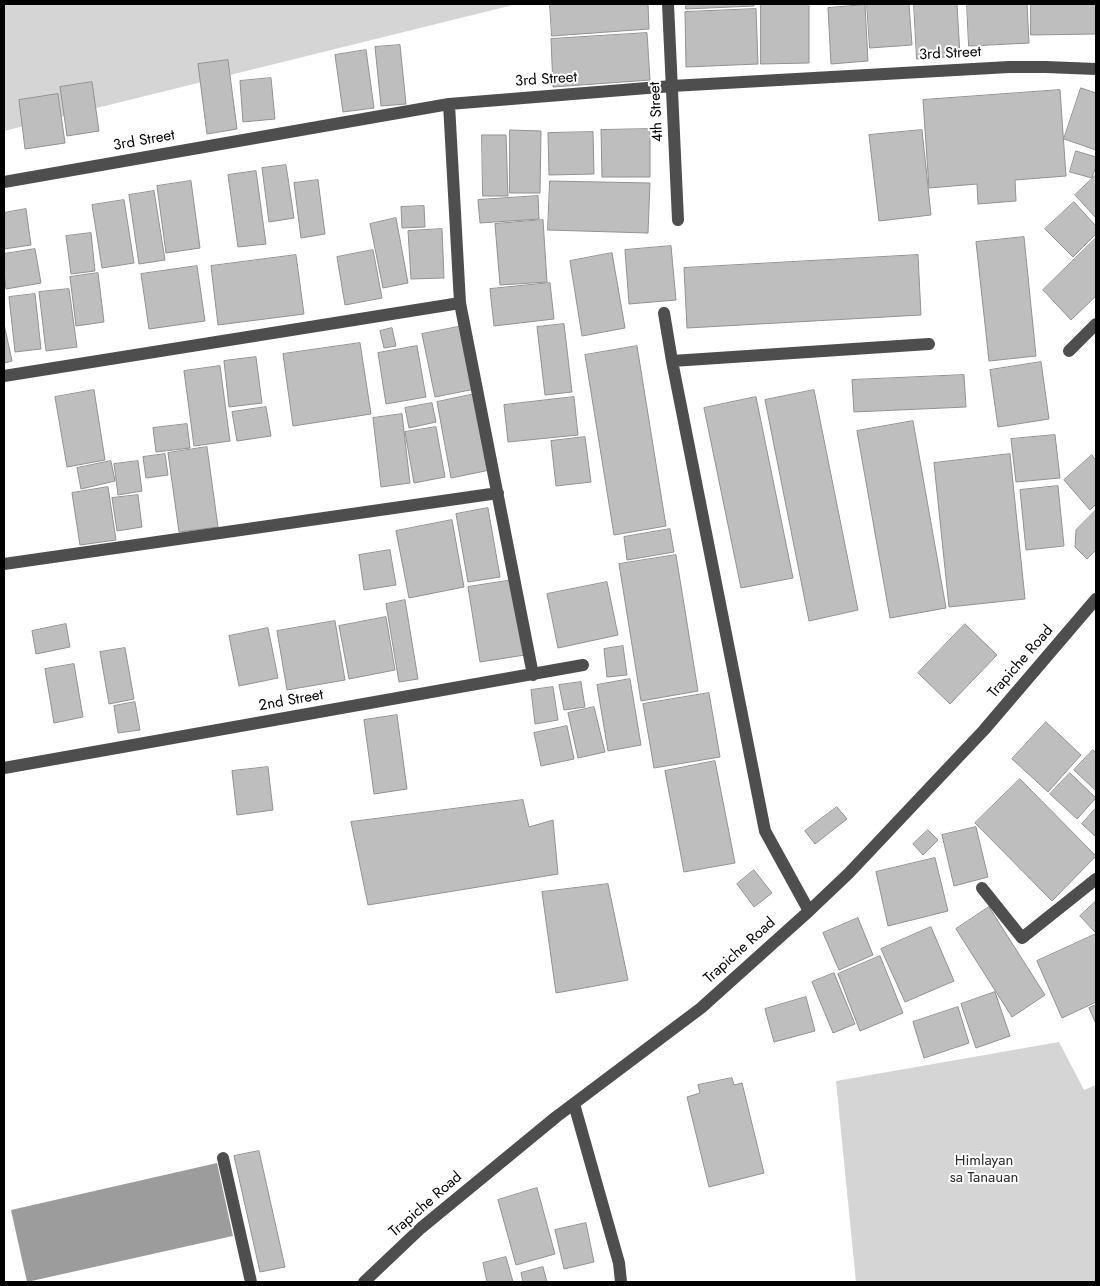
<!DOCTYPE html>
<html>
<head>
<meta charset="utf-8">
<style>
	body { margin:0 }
	#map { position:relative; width:1100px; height:1286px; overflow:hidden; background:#fff; font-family:Jost,sans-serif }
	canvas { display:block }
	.frame { position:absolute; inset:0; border:5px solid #000; pointer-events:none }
</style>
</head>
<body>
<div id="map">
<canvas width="1100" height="1286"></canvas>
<div class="frame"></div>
</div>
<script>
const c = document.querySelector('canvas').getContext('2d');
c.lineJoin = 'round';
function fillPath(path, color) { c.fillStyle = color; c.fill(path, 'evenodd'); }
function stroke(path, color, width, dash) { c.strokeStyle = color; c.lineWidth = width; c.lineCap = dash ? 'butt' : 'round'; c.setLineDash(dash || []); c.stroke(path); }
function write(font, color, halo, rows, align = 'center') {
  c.font = font + ' Jost,sans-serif'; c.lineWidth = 4; c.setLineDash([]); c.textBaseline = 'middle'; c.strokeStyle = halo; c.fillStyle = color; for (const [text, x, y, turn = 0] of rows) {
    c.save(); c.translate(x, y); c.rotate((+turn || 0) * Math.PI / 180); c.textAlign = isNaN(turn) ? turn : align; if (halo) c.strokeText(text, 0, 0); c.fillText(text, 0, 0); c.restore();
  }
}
const green = new Path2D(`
	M4 4H517L4 131Z
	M1059 1042 1084 1090 1096 1085V1282H856L836 1081Z`);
const water = new Path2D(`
	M217 1163 233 1236 27 1282 11 1210Z`);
const building = new Path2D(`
	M550 4H648L649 29 552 36Z
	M686 4H754V6L686 9Z
	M761 4H809V63L761 64Z
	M867 4H909L912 45 870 48Z
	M914 4H957L960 56 917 59Z
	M967 4H1027L1029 43 969 46Z
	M1031 4H1096V34L1031 35Z
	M865 5 868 61 831 64 828 8Z
	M756 9 758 64 686 67 685 12Z
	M647 33 650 80 553 87 551 39Z
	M400 45 406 104 381 106 375 47Z
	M366 50 374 108 343 112 335 55Z
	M228 60 237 129 207 134 198 64Z
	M271 78 275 119 243 122 240 81Z
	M92 82 99 131 67 136 60 87Z
	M1081 88 1096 93V150L1064 139Z
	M1060 90 1066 176 1015 180 1016 201 978 204 977 184 929 188 923 100Z
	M58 94 65 143 25 149 19 100Z
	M650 129V177H602L601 130Z
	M510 130 541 131 540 193H510Z
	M922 130 931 215 879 221 869 135Z
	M593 132 594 174 549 175 548 133Z
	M482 135H506L508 196H483Z
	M1076 151 1096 157V166L1092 178 1070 172Z
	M286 165 294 218 269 222 262 168Z
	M256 171 266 244 238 247 228 175Z
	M1096 175V218L1075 195Z
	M318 180 325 234 301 238 294 183Z
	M191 181 200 248 166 253 157 186Z
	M550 181 650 183 648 233 548 230Z
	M154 191 165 260 139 264 129 195Z
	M538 196 539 219 480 223 478 200Z
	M124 200 134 263 102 268 92 205Z
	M1074 202 1096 226V234L1073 257 1045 229Z
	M424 206 425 227 402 228 401 207Z
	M26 209 31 245 4 249V213Z
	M396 218 408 283 383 288 370 224Z
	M543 220 547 282 500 285 495 224Z
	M442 229 444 278 411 279 408 231Z
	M91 233 95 271 71 274 66 236Z
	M1024 237 1036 356 989 361 976 242Z
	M1096 238V296L1071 320 1043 290Z
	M671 246 676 300 629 304 625 250Z
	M35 249 41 283 6 289 4 273V254Z
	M373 250 382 298 345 305 337 257Z
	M612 253 625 328 582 336 570 261Z
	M296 255 304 314 218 325 211 266Z
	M918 255 921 315 687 328 684 268Z
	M197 266 205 321 149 329 141 274Z
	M98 273 104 322 76 326 70 277Z
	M550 283 554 319 494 326 490 289Z
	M69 289 77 347 46 351 39 292Z
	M35 294 41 349 15 352 9 297Z
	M4 324 12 361 4 363Z
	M564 324 572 392 545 395 537 327Z
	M463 326 475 389 435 397 422 334Z
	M392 328 396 346 384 348 380 331Z
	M360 343 371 414 293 426 283 354Z
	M417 346 426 397 386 404 378 353Z
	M637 346 666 526 614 535 585 355Z
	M256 357 262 403 229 407 224 361Z
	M1041 362 1049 419 998 427 990 370Z
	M220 366 230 441 194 446 184 371Z
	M964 375 966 407 854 412 852 380Z
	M94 390 105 460 67 467 55 397Z
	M814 390 858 610 809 621 765 400Z
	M475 394 490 470 451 478 437 402Z
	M574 397 578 435 508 442 504 405Z
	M756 397 793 578 741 588 704 408Z
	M432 403 436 422 409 428 405 408Z
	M266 407 271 436 237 441 232 412Z
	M402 414 410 483 381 487 373 418Z
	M913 421 946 608 890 618 857 431Z
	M187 424 190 448 156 452 153 428Z
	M436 427 445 477 414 483 405 432Z
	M1055 435 1060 478 1016 482 1011 439Z
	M585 437 591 482 556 486 551 441Z
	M207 447 218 527 179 532 168 453Z
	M165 454 168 475 146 478 143 457Z
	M1010 454 1025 599 949 607 934 463Z
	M1092 455 1096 461V504L1090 510 1064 480Z
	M111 461 115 481 81 489 77 468Z
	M138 461 142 491 118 495 114 464Z
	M1058 486 1064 546 1026 550 1020 490Z
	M108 487 116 540 80 545 72 493Z
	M138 495 142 527 117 531 112 498Z
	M488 508 500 577 468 582 456 514Z
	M1096 510V550L1087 559 1075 547 1076 530Z
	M452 520 464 587 409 598 396 531Z
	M670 529 674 552 627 560 624 537Z
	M390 550 396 585 364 590 359 555Z
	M676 555 698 691 641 701 619 564Z
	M513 580 525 655 480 662 468 587Z
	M607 582 618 635 558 648 547 594Z
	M405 600 418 679 399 682 386 604Z
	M386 617 395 670 349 679 339 626Z
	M335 621 345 680 287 690 277 631Z
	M66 624 70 647 36 654 32 631Z
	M965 624 997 655 950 704 918 673Z
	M268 628 278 678 239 686 229 636Z
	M623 646 627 675 607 677 604 649Z
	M125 648 134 699 109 704 100 652Z
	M74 664 83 717 54 723 45 669Z
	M630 679 641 745 608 751 597 685Z
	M581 682 585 707 564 710 559 685Z
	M553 687 558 720 535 724 531 690Z
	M709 693 720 757 654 768 643 704Z
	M135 702 140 730 118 733 114 706Z
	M594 707 605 752 578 758 568 713Z
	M397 715 407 789 374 794 364 720Z
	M1046 722 1081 755 1048 792 1012 759Z
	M567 726 574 759 541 766 534 733Z
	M1093 750 1096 753V791L1074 770Z
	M715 761 735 863 684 872 665 771Z
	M268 767 273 810 237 815 232 771Z
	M1070 773 1096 798 1077 819 1050 794Z
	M1020 779 1096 856 1052 901 975 823Z
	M523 800 529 827 553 820 558 874 368 905 351 822Z
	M837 807 847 819 815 844 805 831Z
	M1096 808V837L1082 824Z
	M976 827 988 877 954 886 942 835Z
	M928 830 938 840 923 855 913 844Z
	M935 858 948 911 888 926 876 872Z
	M754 870 772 893 754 907 737 884Z
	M608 884 628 980 556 993 542 892Z
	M1096 901V932H1095L1080 916Z
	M989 907 1045 995 1012 1017 956 929Z
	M858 918 873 955 839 970 823 933Z
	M931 927 954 981 905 1002 881 949Z
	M1096 934V1002L1062 1018 1037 961Z
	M880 956 903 1013 860 1031 838 974Z
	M834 973 855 1024 833 1033 812 982Z
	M995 992 1010 1036 976 1048 961 1004Z
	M806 997 815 1031 774 1042 765 1009Z
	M1096 1005V1024L1089 1008Z
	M958 1007 969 1043 924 1058 913 1022Z
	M732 1078 734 1085 742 1083 764 1173 709 1187 687 1097 700 1093 698 1085Z
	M259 1151 285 1267 260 1272 234 1156Z
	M537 1188 555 1254 516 1265 498 1200Z
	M586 1223 594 1262 564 1269 555 1230Z
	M506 1257 513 1282H487L483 1263Z
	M543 1267 547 1282H523L521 1273Z`);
const minor = new Path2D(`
	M668 4 678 220
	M449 104 460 303 533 675
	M4 182 449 104 672 86 1009 67H1046L1096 69
	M664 313 672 361 765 831 809 911
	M1069 351 1096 324
	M672 361 929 344
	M4 376 460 303
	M4 564 498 493
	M4 768 583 665
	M982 888 1022 938 1096 879
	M574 1104 619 1263 621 1282
	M223 1158 251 1282
	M364 1282 421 1228 556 1117 701 1008 809 911 849 873 984 730 1096 599`);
const streetNames = [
	["3rd Street",950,54,-3],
	["3rd Street",546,80,-4],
	["4th Street",657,112,-93],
	["3rd Street",144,141,-10],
	["Trapiche Road",1021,662,-49],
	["2nd Street",291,701,-10],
	["Trapiche Road",740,951,-42],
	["Trapiche Road",426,1205,-41]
];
const parkNames = [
	["Himlayan",984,1161],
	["sa Tanauan",984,1178]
];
fillPath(green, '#d5d5d5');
fillPath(water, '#9c9c9c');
fillPath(building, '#bebebe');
stroke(building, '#929292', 1);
stroke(minor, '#4e4e4e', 12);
write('15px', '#000', '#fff', streetNames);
write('15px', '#2c2c2c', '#fff', parkNames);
</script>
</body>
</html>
